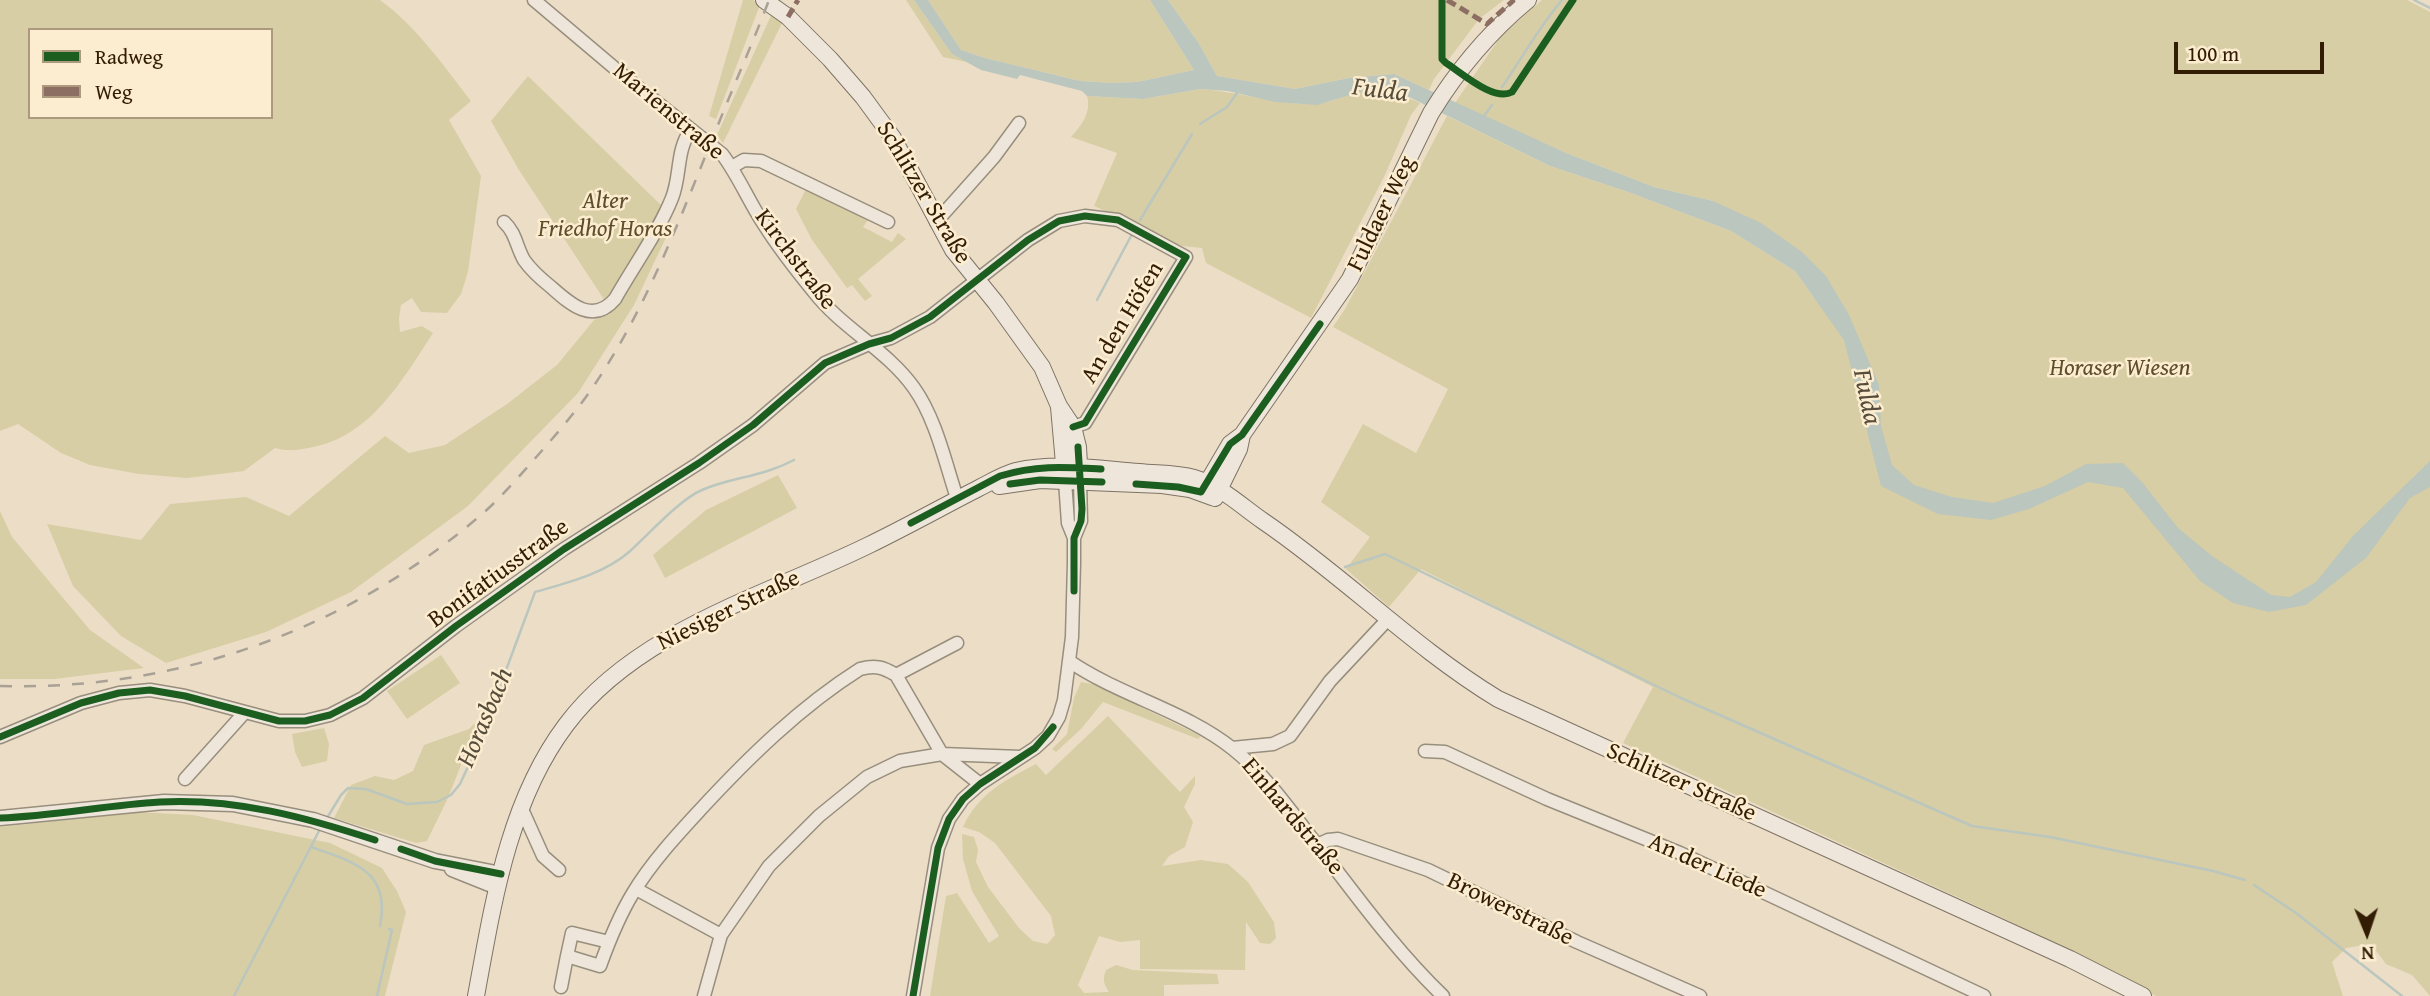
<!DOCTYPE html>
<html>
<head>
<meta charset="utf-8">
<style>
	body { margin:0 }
	#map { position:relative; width:2430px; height:996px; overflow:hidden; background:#ecdec6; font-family:"Gentium Book Plus",serif }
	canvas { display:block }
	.legend { position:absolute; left:28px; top:28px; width:245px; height:91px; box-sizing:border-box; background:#fcedd0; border:2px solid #ac997e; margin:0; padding:9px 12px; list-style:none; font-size:21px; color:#331c04 }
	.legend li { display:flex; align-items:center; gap:14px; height:35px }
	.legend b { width:35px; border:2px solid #ac997e }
	.north { position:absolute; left:2332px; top:898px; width:70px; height:70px; -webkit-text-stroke:5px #fcedd0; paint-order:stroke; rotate:178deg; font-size:19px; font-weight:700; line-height:28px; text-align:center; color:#331c04 }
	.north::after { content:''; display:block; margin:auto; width:24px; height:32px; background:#331c04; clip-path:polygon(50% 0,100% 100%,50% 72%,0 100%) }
	.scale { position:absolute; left:2174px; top:42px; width:150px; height:32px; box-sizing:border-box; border:4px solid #331c04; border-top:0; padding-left:9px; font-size:21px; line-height:24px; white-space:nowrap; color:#331c04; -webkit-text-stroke:5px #fcedd0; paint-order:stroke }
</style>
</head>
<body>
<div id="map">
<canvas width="2430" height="996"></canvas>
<ul class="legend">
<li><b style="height:9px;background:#1b5e20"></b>Radweg</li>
<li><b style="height:9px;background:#8d6e63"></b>Weg</li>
</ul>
<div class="north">N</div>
<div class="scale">100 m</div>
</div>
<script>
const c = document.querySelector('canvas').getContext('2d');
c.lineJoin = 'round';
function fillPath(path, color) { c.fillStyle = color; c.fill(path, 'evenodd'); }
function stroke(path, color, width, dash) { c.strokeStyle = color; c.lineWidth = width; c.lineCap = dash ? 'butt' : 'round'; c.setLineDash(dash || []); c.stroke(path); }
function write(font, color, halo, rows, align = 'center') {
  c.font = font + ' "Gentium Book Plus",serif'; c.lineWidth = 5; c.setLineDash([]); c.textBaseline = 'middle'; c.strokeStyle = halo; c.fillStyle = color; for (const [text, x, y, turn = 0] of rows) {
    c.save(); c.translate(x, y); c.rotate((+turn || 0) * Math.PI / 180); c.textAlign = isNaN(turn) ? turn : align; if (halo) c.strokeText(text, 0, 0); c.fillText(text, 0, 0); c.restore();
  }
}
const green = new Path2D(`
	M0 0H380C417 27 443 65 471 101L449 120 481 176 468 272 461 294 447 313 421 312 412 298 401 305 399 318 400 332 422 326 433 333C403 379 371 436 313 447 299 450 289 452 275 448L244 471 187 478 139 474 90 465 61 453 18 424 0 431ZM30 30H271V117H30Z
	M743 0H753L760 5 716 119 709 116Z
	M906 0H914L952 54 967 62 943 57Z
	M928 0H1150L1194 70 1137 82 1112 83 1080 81 985 58 961 50Z
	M1168 0H1504L1479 19 1434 79 1429 90 1394 74 1349 78 1295 89 1217 76 1198 42Z
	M1542 0H2407L2430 12V996L2412 975 2386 964 2371 944 2346 948 2332 962 2343 996H2156L2005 919 1623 743 1653 687 1421 569 1389 607 1346 569 1370 537 1321 502 1363 424 1416 453 1448 389 1333 327 1345 309 1447 116 1550 166 1631 193 1731 231 1795 271 1815 299 1819 280 1713 201 1654 187 1566 153 1455 103 1501 36Z
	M773 11 784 19 723 143 717 135Z
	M528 76 663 207 607 304 519 170 491 121Z
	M1200 89C1238 91 1275 105 1314 104 1328 104 1342 96 1356 93 1371 89 1406 96 1420 103L1411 115 1384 177 1311 318 1206 263 1202 248 1182 246 1094 206 1117 153 1071 137C1081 126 1092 112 1087 96L1143 99Z
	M806 189 868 220 863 227 892 242 898 233 906 239 858 279 872 296 865 301 852 285 847 288 812 240 796 209Z
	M671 227 634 305 578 393 468 506 351 592 266 632 166 663 121 636 73 586 47 524 141 540 170 504 246 497 289 516 385 436 409 453 445 445 507 404 557 365 594 320 610 314 660 233Z
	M778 475 797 508 665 578 653 555 706 510Z
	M0 511 12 537 90 630 144 668 54 679H0Z
	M441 655 460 683 407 719 387 691Z
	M1081 682 1093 684 1201 736 1198 739 1103 702 1081 729 1056 752 1052 749 1067 734 1074 698Z
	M1108 716 1180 792 1195 776V784L1184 807 1193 822 1185 847 1169 856 1162 866 1201 860 1228 864 1248 882 1274 922 1276 938 1270 944 1260 943 1246 922 1245 970 1140 969V940L1120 942 1099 936 1078 985 1084 993 1109 992C1104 984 1102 980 1106 970L1116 965 1133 970 1217 974 1219 984 1164 985V996H930L946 896 957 893 989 943 999 936 972 891 963 859 962 834 974 837 978 850 976 862 988 887 1019 928 1033 941 1047 944 1055 935 1051 916 995 843 979 832 963 827C978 794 1005 780 1036 764L1046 775Z
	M479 719 448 798 427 841 416 843 334 818 351 785 375 776 394 780 413 771 424 745 469 729Z
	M324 728 329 744 327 761 302 767 295 752 292 734Z
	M137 812 193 815 330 843 382 868 397 891 406 912 385 996H0V827Z`);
const water = new Path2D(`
	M914 0H928L961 50 985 58 1080 81 1112 83 1137 82 1194 70 1150 0H1168L1198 42 1217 76 1295 89 1349 78 1394 74 1566 153 1654 187 1713 201 1761 223 1802 252 1826 276 1849 315 1879 385 1881 426 1892 465 1914 485 1952 497 1993 503 2045 486 2086 464 2123 463 2142 482 2178 528 2212 556 2271 595 2290 597 2316 582 2353 536 2430 461V487L2410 498 2366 558 2306 605 2269 612 2233 603 2200 581 2123 488 2088 482 2029 509 1991 520 1938 514 1881 486 1844 340 1795 271 1731 231 1631 193 1550 166 1409 97 1360 92 1317 105 1275 102 1228 91 1200 89 1143 99 1087 96 1082 91 1020 75 1017 79 981 70 952 54Z`);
const stream = new Path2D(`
	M2414 0 2430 8
	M1502 87C1522 58 1539 27 1562 0
	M1484 116 1492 105
	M1200 124 1227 107 1237 93
	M1140 220 1192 134
	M1097 300 1131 236
	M1345 567 1385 554 1681 698 1972 826 2050 837 2213 871 2245 880
	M327 818 341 795 348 788 366 789 407 804 437 802 451 795 460 784 479 743 535 592C566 583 604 574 629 552 647 536 680 499 702 490 732 477 762 477 794 460
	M311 847C354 862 391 871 380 926
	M2254 885 2296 913 2402 996
	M234 996 321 827
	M377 996 392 930 389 929`);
const minor = new Path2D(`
	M534 0 624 76 722 154C738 175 748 200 763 223 778 247 796 270 814 292 842 328 887 350 914 388 936 419 945 462 957 498
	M732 167 744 160 761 161 888 222
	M504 222C516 233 516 246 524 260 531 270 541 279 551 287 570 304 593 325 615 299 633 267 659 231 672 198 681 176 676 149 691 130
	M936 222 994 157 1019 123
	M1074 538 1081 521 1080 481
	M1069 661C1120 696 1186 711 1233 749 1262 772 1285 803 1307 832 1351 888 1392 947 1443 996
	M896 675 957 643
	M0 737 81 703 119 693 150 690 185 696 279 721H305L330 715 363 698 456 626 564 549 699 463 753 425 825 363 869 344 891 338 930 317 1028 240 1059 221 1085 216 1118 220 1186 257 1085 423 1073 427
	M1232 748 1273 744 1290 736 1330 681 1389 618
	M1425 751 1445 752 1547 799 1680 853 1984 996
	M185 779 245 712
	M521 807 543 856 559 870
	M1317 845 1328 840 1338 839 1428 870 1577 942 1700 996
	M636 889 721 935
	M609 942 572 933 567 956 600 966C609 941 619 916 633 893 651 863 676 836 700 810 748 758 800 707 860 669 875 665 883 667 896 675L942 754 980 784
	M561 987 567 956
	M704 996 721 935 769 866 819 816 867 777 900 761 942 754 1020 757
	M913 996 938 848 949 819 963 799 980 784 1035 748 1048 736 1059 717 1064 700 1072 637 1074 563V538L1068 523 1065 481`);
const tertiary = new Path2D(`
	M0 818 164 802 233 804 313 820 435 861 501 874
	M452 869 497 887`);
const secondary = new Path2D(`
	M764 0 788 17 830 59 863 97 893 138 953 250 996 303 1042 367 1059 406 1073 427 1078 447 1080 481
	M1059 407 1065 475
	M999 486 1040 480 1162 485 1190 489 1212 497
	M1203 490 1230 444 1242 435 1350 279 1431 113C1458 69 1488 33 1528 0
	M1215 498 1239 449 1242 435
	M476 996C493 904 508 802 566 725 636 631 767 595 869 545 906 527 942 507 979 488 991 482 1002 475 1016 471 1056 462 1099 469 1139 472 1157 474 1176 473 1194 478 1221 486 1240 505 1263 521 1344 576 1414 648 1498 699L2070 959 2143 996`);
const rail = new Path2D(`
	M0 686C176 691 347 630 481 515 502 497 521 474 539 454 559 431 579 408 595 384 650 302 683 210 720 120 736 80 754 40 769 0`);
const quiet = new Path2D(`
	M1447 0 1487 24 1514 0
	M788 17 798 0`);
const cycleway = new Path2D(`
	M1442 0V59L1446 63C1462 73 1494 102 1512 92L1573 0
	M1010 484 1040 480 1102 482
	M1136 484 1178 487 1201 492 1230 444 1242 435 1320 324
	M911 523 1000 476C1036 465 1064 467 1101 469
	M1074 591V538L1081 521 1082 509 1078 447
	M0 737 81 703 119 693 150 690 185 696 279 721H305L330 715 363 698 456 626 564 549 699 463 753 425 825 363 869 344 891 338 930 317 1028 240 1059 221 1085 216 1118 220 1186 257 1085 423 1073 427
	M0 818C54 816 107 805 160 802 235 798 305 817 375 840
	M401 849 435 861 501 874
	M913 996 938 848 949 819 963 799 980 784 1035 748 1053 727`);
const streetNames = [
	["Marienstraße",668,112,40],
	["Schlitzer Straße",923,193,59],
	["Fuldaer Weg",1382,214,-64],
	["Kirchstraße",795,260,53],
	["An den Höfen",1123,323,-59],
	["Bonifatiusstraße",499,574,-36],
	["Niesiger Straße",729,611,-26],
	["Schlitzer Straße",1681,783,24],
	["Einhardstraße",1292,817,50],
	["An der Liede",1707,867,24],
	["Browerstraße",1510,910,26]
];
const parkNames = [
	["Alter",605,202],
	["Friedhof Horas",605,230],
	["Horaser Wiesen",2120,369]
];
const waterNames = [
	["Fulda",1380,91,7],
	["Fulda",1866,397,78],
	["Horasbach",486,718,-67]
];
fillPath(green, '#d7cea5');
fillPath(water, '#bac6be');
stroke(stream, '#bac6be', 2.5);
stroke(minor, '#988e7d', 15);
stroke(tertiary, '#988e7d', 17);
stroke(secondary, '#7e7364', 18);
stroke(minor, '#eee6da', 12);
stroke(tertiary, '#eee6da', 14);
stroke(secondary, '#eee6da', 16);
stroke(rail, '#a9a196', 2.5, [12, 12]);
stroke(quiet, '#8d6e63', 5, [10, 5]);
stroke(cycleway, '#1b5e20', 7);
write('24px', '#331c04', '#fcedd0', streetNames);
write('italic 24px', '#5f4e2c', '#fcedd0', parkNames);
write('italic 26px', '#554c3b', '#fcedd0', waterNames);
</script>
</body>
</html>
